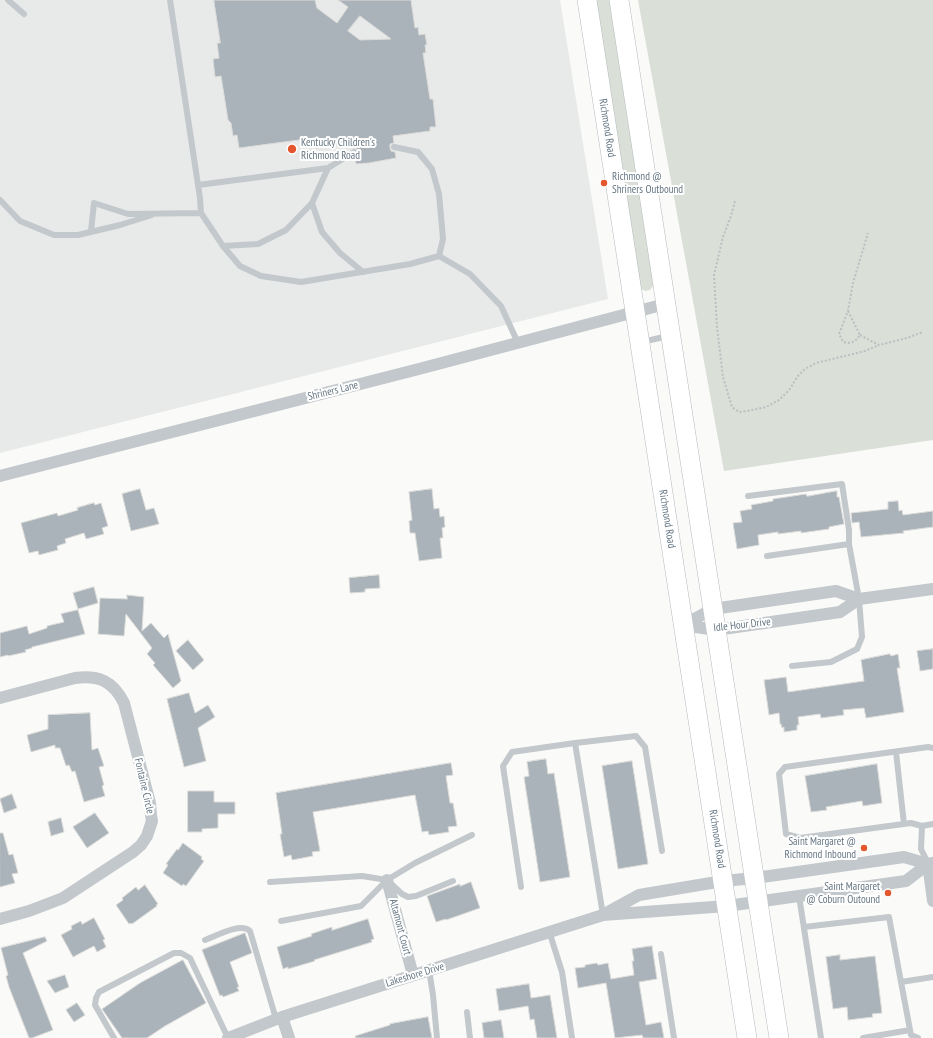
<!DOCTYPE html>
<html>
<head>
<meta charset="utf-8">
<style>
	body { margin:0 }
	canvas { display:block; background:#fafaf8 }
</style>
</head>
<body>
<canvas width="933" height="1038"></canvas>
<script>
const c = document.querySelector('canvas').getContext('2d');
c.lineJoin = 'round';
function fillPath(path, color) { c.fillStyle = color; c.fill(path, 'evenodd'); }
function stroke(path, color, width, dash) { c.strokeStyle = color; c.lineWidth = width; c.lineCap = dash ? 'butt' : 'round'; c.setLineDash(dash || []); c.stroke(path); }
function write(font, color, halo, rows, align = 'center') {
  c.font = font + ' "PT Sans Narrow",sans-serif'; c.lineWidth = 4; c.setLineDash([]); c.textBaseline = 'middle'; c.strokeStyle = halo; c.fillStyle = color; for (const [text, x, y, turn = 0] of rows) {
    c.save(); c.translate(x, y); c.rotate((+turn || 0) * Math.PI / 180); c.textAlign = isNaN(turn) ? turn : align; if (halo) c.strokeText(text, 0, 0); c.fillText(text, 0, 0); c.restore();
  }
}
const built = new Path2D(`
	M0 0H560L608 299 0 453Z`);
const green = new Path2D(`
	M594 0H610L653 282V286L650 290 645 291 640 288Z
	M638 0H933V440L724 471Z`);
const building = new Path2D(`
	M214 0H315L317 8 337 23 348 7 338 0H411L415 28 418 27 419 35 425 34 427 45H425L426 53H423L430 99H433L436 127H430V131L393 136 394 143 390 144V148L391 151 395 152 396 158 369 163 356 164 355 157 358 154V151L356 148H354L353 143 315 148 314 138 239 148 237 135 233 136 231 123 228 120 221 76 215 77 213 59 219 58 217 43H220ZM360 16 391 39 360 40 348 31Z
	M140 489 146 510 154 508 159 524 131 531 122 494Z
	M432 489 434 509 439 508 440 517 444 516 445 527 442 528 443 538H440L442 558 419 561 415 533H410L409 521 412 520 409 492Z
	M837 491V497H839L844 524 829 527V529L801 533V531L778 534V532L758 535 759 545 737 549 733 523 742 522 740 511 752 509 751 505 773 501V499L806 494 807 496Z
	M898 501 899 511 902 510 903 515 933 511V527L903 531 904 533 861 537 859 522 852 523 851 513 888 509V502Z
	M94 503 95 505 101 503 108 526 102 528 104 534 86 539 84 533 65 539 66 543 57 546 58 550 39 555 38 551 29 553 21 523 57 513 58 516 78 510 77 508Z
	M379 575 380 588 365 589V592L350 593 349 578Z
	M94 587 98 603 78 609 73 593Z
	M127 595 144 597 142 631 151 623 164 638 168 634 181 681 173 688 153 665 155 663 147 654 152 648 126 614 124 636 98 634 100 598 127 599Z
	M78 610 85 634 32 647V648L25 650 26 652 8 656V655L0 657V633L27 626 29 634 47 628V626L64 622 61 614Z
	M188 640 204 660 193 670 176 651Z
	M933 649V669L920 671 917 651Z
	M890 654 891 656 898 654 900 668H897L904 712 866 718 864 708 843 710 844 715 821 718 820 714 798 717 799 725H797V730L784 732V727L782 728 781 724H780L779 713 769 715 764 680 786 677 788 692 864 681 861 660Z
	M189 693 195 713 208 705 215 717 198 728 206 761 184 767 167 699Z
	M90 713 92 750 98 748 104 766 99 767 104 785 102 786 105 796 84 802 75 771 72 772 69 765 66 766 60 748H55V745L31 752 27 735 48 729V715Z
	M546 759 548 774 554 773 570 877 540 882 524 777 529 776 527 762Z
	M632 761 648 864 618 869 602 766Z
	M451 763 453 775 446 776 450 803H453L457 826 448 827 449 832 429 835 428 831 422 832 415 795 313 812 320 851 312 852 313 856 292 860 291 855 284 857 280 834H282L276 793Z
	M877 764 882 803 863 806 862 801 826 807 827 810 811 812 805 776Z
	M188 791H214V802H235V814H218V828L202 829V832H188Z
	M12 794 17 808 4 813 0 799Z
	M95 813 109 833 87 848 73 827Z
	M61 818 64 832 51 836 48 822Z
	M0 833H3L9 855 13 854 18 873 12 874 15 883 0 887Z
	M183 843 202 857 201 859 204 861 186 886 183 884 182 886 163 873 168 865 166 864 177 849 178 850Z
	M471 882 480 908 446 920V919L436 922 427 896 460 884V886Z
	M145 885 158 904 156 905 157 906 132 924 131 923 129 924 116 905 123 900 122 898 136 887 138 890Z
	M94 918 105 939 103 940 106 947 97 952 94 946 73 957 61 935 72 929 71 926 81 921 82 924Z
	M368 919 374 939 371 940 372 942 314 960 315 961 288 969V967L283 969 277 947 312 936 311 934 332 927V930Z
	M245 933 252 953 230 962 239 987H237L239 991 223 997 222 995 220 996 202 950Z
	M45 937 47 941 23 953 53 1030 32 1038H29L9 987 6 976 8 975 1 948Z
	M652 946 657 979 639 982 646 1025 661 1022 664 1038H643L642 1035 615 1038 606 983 578 988 575 968 585 967V965L597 963 598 965 608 963 611 979 634 975 632 961H634L632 949Z
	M840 955V960L875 956 882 1013 872 1014 873 1017 848 1020 847 1007 833 1009 826 957Z
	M183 960 206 1003 165 1026 147 1038H122L102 1009 140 983Z
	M65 975 69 987 55 993 47 981Z
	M529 984 531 998 550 995 557 1038H537L534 1019 530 1020 528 1006 499 1011 496 989Z
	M77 1003 85 1015 74 1022 66 1010Z
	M428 1017 432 1038H356L355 1036 390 1025V1024Z
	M501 1020 504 1038H484L482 1023Z`);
const path = new Path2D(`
	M735 201 731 216 723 237 714 275 717 327 723 377 732 407 739 412 747 411 766 407 779 400 790 389 797 377 805 369 816 363 865 351 879 345
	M848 311 860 335C855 342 852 344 843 342L839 334 848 311 853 283 868 233
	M860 335 879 345 907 338 923 332`);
const lane = new Path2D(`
	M8 0 24 14
	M170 0 200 198 201 213 223 246 240 266 261 276 301 282 410 264 439 256 470 274 501 306 518 343
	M394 147 418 152 432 169 439 194 443 239 439 256
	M198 185 328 168
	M0 200 20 221 54 235H78L120 225 152 215
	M312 203 322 232 340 253 363 272
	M91 231 94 203 128 214 201 213
	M223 246 258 244 286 230 312 203 328 168 354 152
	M642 342 668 336
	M748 496 842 484 849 530V544
	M767 556 849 544 859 599 862 637 857 649 831 662 792 666
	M933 748 928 747 785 767 779 774 786 834 800 838 911 823 922 826 933 824
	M896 752 904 824
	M922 826 921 849 928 863
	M270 882 362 876 387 880 402 894 408 897 416 896 453 881
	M521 887 503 766 512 752 575 743
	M799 896 821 1038
	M603 915 575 743 636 736 645 747 662 851
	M281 921 361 906 387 880 415 863 472 835
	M804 927 889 917 901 982
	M549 931 562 972 572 1038
	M205 940C216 936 241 922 250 931L276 1019
	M661 954 674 1038
	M429 970 433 995 437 1038
	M467 1012 470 1038
	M114 1038 95 1005 96 998 99 992 174 953H181L190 958 228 1038
	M863 1038 910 1030
	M918 1038 911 1035 901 982 933 977`);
const street = new Path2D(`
	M0 476 415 370 665 304
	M683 625 716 630 840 612 859 599 933 589
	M683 625 713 609 836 591 859 599
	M0 698 75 678C99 675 113 681 124 703L150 803 151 815 152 821 147 836 141 845 133 852 63 898 29 911 0 919
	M928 864 933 901
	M387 880 413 975
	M608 912 639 895 723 881 755 878 904 857 928 864 933 863
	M282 1017 289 1038
	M228 1038 282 1017 603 915 727 906 906 881 928 864`);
const primary = new Path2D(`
	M587 0 747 1038
	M619 0 779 1038`);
const markers = [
	[292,149,5,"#e4572e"],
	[604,183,4,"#e4572e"],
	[864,848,4,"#e4572e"],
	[888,893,4,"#e4572e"]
];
const streetNames = [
	["Richmond Road",607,128,81],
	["Shriners Lane",333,391,-14],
	["Richmond Road",667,519,81],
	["Idle Hour Drive",742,625,-6],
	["Fontaine Circle",144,786,77],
	["Richmond Road",717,839,81],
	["Altamont Court",400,927,75],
	["Lakeshore Drive",415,975,-17]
];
const poiNames = [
	["Kentucky Children's",301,143],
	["Richmond Road",301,156],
	["Richmond @",612,177],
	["Shriners Outbound",612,190],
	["Saint Margaret @",856,842,"right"],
	["Richmond Inbound",856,855,"right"],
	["Saint Margaret",880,887,"right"],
	["@ Coburn Outound",880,900,"right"]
];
fillPath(built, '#e8e9e9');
fillPath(green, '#dadfd7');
fillPath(building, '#aab3b9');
stroke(building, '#dcdcda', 1);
stroke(primary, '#b5babe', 20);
stroke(path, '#bbbfc2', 2, [2, 2]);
stroke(lane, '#c3c8cc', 6);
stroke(street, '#c3c8cc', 12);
stroke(primary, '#fff', 19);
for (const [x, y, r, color] of markers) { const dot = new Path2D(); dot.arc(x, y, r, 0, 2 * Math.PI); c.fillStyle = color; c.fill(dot); stroke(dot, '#fff', 1.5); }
write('11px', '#657683', '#fff', streetNames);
write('11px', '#657683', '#fff', poiNames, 'left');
</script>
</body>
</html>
